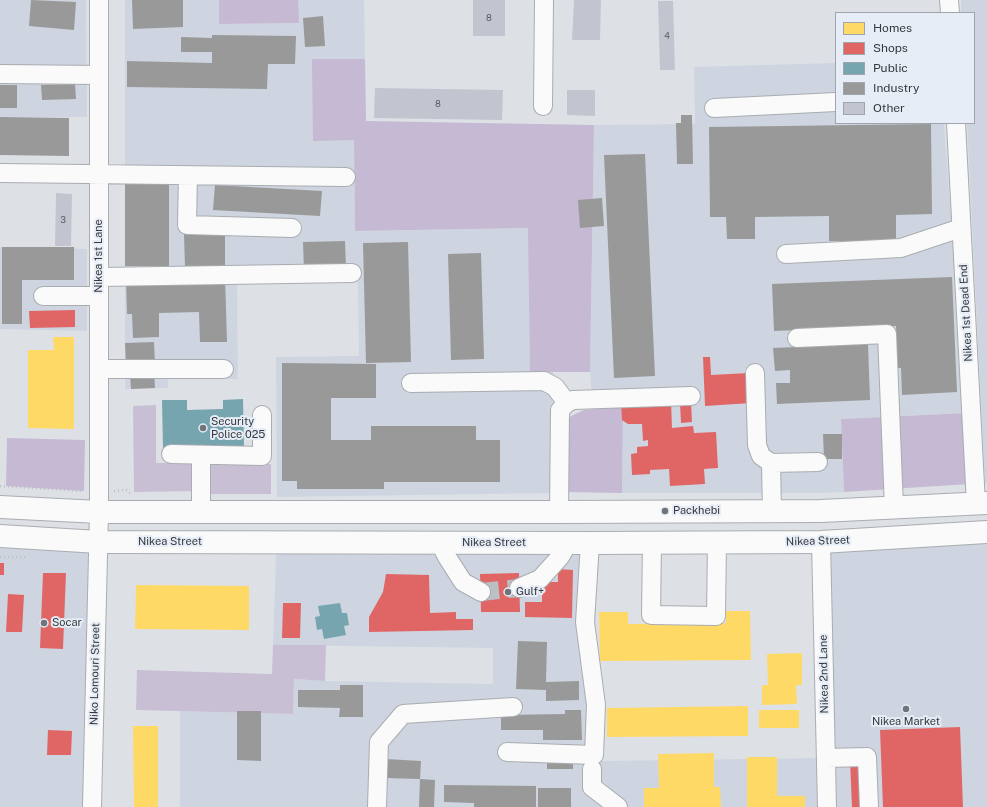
<!DOCTYPE html>
<html>
<head>
<meta charset="utf-8">
<style>
	body { margin:0 }
	#map { position:relative; width:987px; height:807px; overflow:hidden; background:#dde1e6; font-family:"Public Sans",sans-serif }
	canvas { display:block }
	.legend { position:absolute; left:835px; top:12px; width:140px; height:112px; box-sizing:border-box; background:#e6edf7; border:1px solid #a0a5ad; margin:0; padding:5px 7px; list-style:none; font-size:12px; color:#36393d }
	.legend li { display:flex; align-items:center; gap:8px; height:20px }
	.legend b { width:20px; border:1px solid #a0a5ad }
</style>
</head>
<body>
<div id="map">
<canvas width="987" height="807"></canvas>
<ul class="legend">
<li><b style="height:11px;background:#ffd966"></b>Homes</li>
<li><b style="height:11px;background:#e06666"></b>Shops</li>
<li><b style="height:11px;background:#76a5af"></b>Public</li>
<li><b style="height:11px;background:#999"></b>Industry</li>
<li><b style="height:11px;background:#c2c4cf"></b>Other</li>
</ul>
</div>
<script>
const c = document.querySelector('canvas').getContext('2d');
c.lineJoin = 'round';
function fillPath(path, color) { c.fillStyle = color; c.fill(path, 'evenodd'); }
function stroke(path, color, width, dash) { c.strokeStyle = color; c.lineWidth = width; c.lineCap = dash ? 'butt' : 'round'; c.setLineDash(dash || []); c.stroke(path); }
function write(font, color, halo, rows, align = 'center') {
  c.font = font + ' "Public Sans",sans-serif'; c.lineWidth = 4; c.setLineDash([]); c.textBaseline = 'middle'; c.strokeStyle = halo; c.fillStyle = color; for (const [text, x, y, turn = 0] of rows) {
    c.save(); c.translate(x, y); c.rotate((+turn || 0) * Math.PI / 180); c.textAlign = isNaN(turn) ? turn : align; if (halo) c.strokeText(text, 0, 0); c.fillText(text, 0, 0); c.restore();
  }
}
const built = new Path2D(`
	M0 0H86L87 117H0Z
	M125 0H219V24L298 23V0H364L365 59 312 60 354 140 355 231 529 228 530 372H553L551 493 277 497 276 357 359 356 358 280 237 282 238 379 168 378V388L125 389Z
	M961 0H987V483H985L967 123H974V13H961Z
	M836 63V123H944L966 413 841 419 844 492 820 493H622L623 407 593 409 590 372 594 125 695 124 694 67Z
	M0 247 87 249V331L0 329Z
	M987 532V807H180V711L293 714 294 679 325 681 493 684V648L273 645 276 557 279 542H597L595 634 605 711 602 761 826 758 821 542Z
	M0 536 99 542 92 807H0Z`);
const green = new Path2D(`
	M156 405V463H197V491L134 492 133 406Z
	M207 464H271V494H207Z
	M273 645H326L325 681 294 679 293 714 136 710 137 670 272 674Z`);
const forest = new Path2D(`
	M219 0H298L299 23 219 24Z
	M312 59H365L366 121 594 125 590 372H530L528 228 355 231 354 140 313 141Z
	M623 407 622 493 565 492 564 429 571 416 584 410Z
	M966 413 969 484 844 492 841 419Z
	M7 438 85 440 84 491 6 486Z`);
const homes = new Path2D(`
	M53 337H74V429L28 428V350H54Z
	M136 585 249 586V630L135 629Z
	M726 611H750L751 660 600 661 599 612H628V624L726 623Z
	M802 653V685H796L797 704 762 705V685H768L767 654Z
	M748 706V736L607 737V708Z
	M759 710H799V728H759Z
	M133 726H158V807H134Z
	M714 753V787H720L721 807H644V788H659L658 754Z
	M747 757H777V796H805V807H747Z`);
const shops = new Path2D(`
	M75 310V327L30 328 29 311Z
	M703 357H710L711 375 749 373 751 403 705 406Z
	M671 400 672 428 693 426 694 433 716 432 718 468 704 469 705 484 670 486 669 469 650 470V474L632 475 631 454 637 453V447L648 446V440L643 441 642 424H628L622 420 621 402Z
	M691 402 692 422 681 423 680 403Z
	M0 563H4V575H0Z
	M558 569 573 570 572 618 525 617V602H542V582H558Z
	M43 573H66L63 649 40 648Z
	M519 573 520 612H481L480 574Z
	M386 574 429 575 430 613 456 612V619H473V630L369 632V617L383 592Z
	M8 594 24 595 22 632H6Z
	M283 603H301L300 638H282Z
	M960 727 963 807H883L880 730Z
	M48 730 72 731 71 755H47Z
	M850 760H863L865 807H852Z`);
const public = new Path2D(`
	M243 399 244 447 163 449 162 400H187V410L223 409V400Z
	M340 603 342 613H347L349 625 344 626 346 635 324 639 322 629 317 630 315 617 320 616 318 606Z`);
const industry = new Path2D(`
	M31 0 76 2 74 30 29 26Z
	M132 0H183V27L133 29Z
	M323 16 325 46 305 47 303 18Z
	M212 35 296 36 295 64H268L267 89 127 87V61L212 63V52H181V37L212 38Z
	M75 84 76 99 42 100 41 85Z
	M0 85H17V108H0Z
	M681 115H692L693 164H677L676 123H681Z
	M0 117 69 118V156L0 155Z
	M931 124 932 214 896 215V241H829V216L755 217V239H727L726 217H710L709 127Z
	M645 154 655 376 614 378 604 155Z
	M125 181H169V266H125Z
	M215 185 322 191 320 216 213 210Z
	M602 198 604 226 580 228 578 200Z
	M184 234H225V267H185Z
	M345 241 346 268 304 270 303 242Z
	M408 242 411 362 366 363 363 243Z
	M2 247H74V280H22V324H2Z
	M481 253 484 359 451 360 448 254Z
	M225 277 227 342H200L199 312 159 313V337L133 338 132 314H127L126 280Z
	M952 277 957 392 902 395 901 368H897L896 326 774 331 772 284Z
	M154 342 155 364 126 365 125 343Z
	M868 344 870 400 777 404 776 383H790V370L775 371 773 348Z
	M282 363 376 364V398H331V440H371V426H476V440H500V482H384V489H297V481H282Z
	M154 372 155 388 131 389 130 373Z
	M823 434H842V459H824Z
	M518 641 547 642 546 682 579 681V700L546 701V690L516 689Z
	M340 685H363V717H339L340 708 298 707V690H340Z
	M565 710H581L582 740H543V730H501V715L565 714Z
	M237 711H261V761L237 760Z
	M547 757 573 758V769H547Z
	M386 759 421 761 420 779 385 778Z
	M420 779 435 780 434 807H419Z
	M444 785 536 786V807H474V803L444 802Z
	M538 788H571V807H538Z`);
const building = new Path2D(`
	M473 0H505V36H473Z
	M574 0H601L600 40H572Z
	M658 1H673L675 70H660Z
	M375 88 503 90 502 120 374 118Z
	M567 90H595V116L567 115Z
	M56 193 72 194 71 246H55Z`);
const minorTunnel = new Path2D(`
	M481 592 519 588`);
const path = new Path2D(`
	M0 486 81 491
	M114 491 126 490 130 493
	M0 557H25`);
const minor = new Path2D(`
	M949 0 950 13
	M0 74 99 75
	M543 106 544 0
	M714 108 836 102
	M956 123 976 504
	M0 173 346 177
	M188 175 187 225 292 228
	M786 254 901 248 961 228
	M99 277 352 273
	M43 296H99
	M797 338 887 334 894 508
	M99 369H224
	M755 373 757 445 761 456 771 463 772 511
	M411 383 544 381 555 387 567 403
	M171 454 262 456V415
	M771 463 818 462
	M201 512V455
	M559 512 560 410 567 403 573 400 691 396
	M652 542 651 615 716 616 717 542
	M821 542 827 807
	M440 543 447 557 463 582 481 592
	M519 588 540 579 560 557 568 543
	M507 752 594 755 596 705 585 622 590 543
	M826 758 867 757 869 807
	M592 769V787L618 807
	M92 807 99 512V0
	M377 807 379 742 403 714 513 707`);
const major = new Path2D(`
	M0 507 99 512H559L821 511 987 503
	M0 536 99 542 590 543 821 542 987 532`);
const markers = [
	[203,428,4,"#707478"],
	[665,511,4,"#707478"],
	[508,592,4,"#707478"],
	[44,623,4,"#707478"],
	[906,709,4,"#707478"]
];
const numberNames = [
	["8",489,18],
	["4",667,36],
	["8",438,104],
	["3",63,220]
];
const streetNames = [
	["Nikea 1st Lane",99,256,-90],
	["Nikea 1st Dead End",966,313,-93],
	["Nikea Street",818,541,-2],
	["Nikea Street",170,542],
	["Nikea Street",494,543],
	["Niko Lomouri Street",95,674,-89],
	["Nikea 2nd Lane",824,674,-91]
];
const poiNames = [
	["Security",211,422],
	["Police 025",211,435],
	["Packhebi",673,511],
	["Gulf+",516,592],
	["Socar",52,623],
	["Nikea Market",906,722,"center"]
];
fillPath(built, '#ced5e0');
fillPath(green, '#c9bfd5');
fillPath(forest, '#c5b9d3');
fillPath(homes, '#ffd966');
fillPath(shops, '#e06666');
fillPath(public, '#76a5af');
fillPath(industry, '#999');
fillPath(building, '#c2c4cf');
stroke(minorTunnel, '#bcbfc4', 18, [18, 9]);
stroke(minor, '#a9acb0', 20);
stroke(major, '#a9acb0', 24);
stroke(path, '#bfc1c2', 2.5, [1, 3]);
stroke(minor, '#fafafb', 18);
stroke(major, '#fafafb', 22);
for (const [x, y, r, color] of markers) { const dot = new Path2D(); dot.arc(x, y, r, 0, 2 * Math.PI); c.fillStyle = color; c.fill(dot); stroke(dot, '#e6edf7', 1.5); }
write('9px', '#595c62', null, numberNames);
write('11px', '#36393d', '#e6edf7', streetNames);
write('11px', '#36393d', '#e6edf7', poiNames, 'left');
</script>
</body>
</html>
